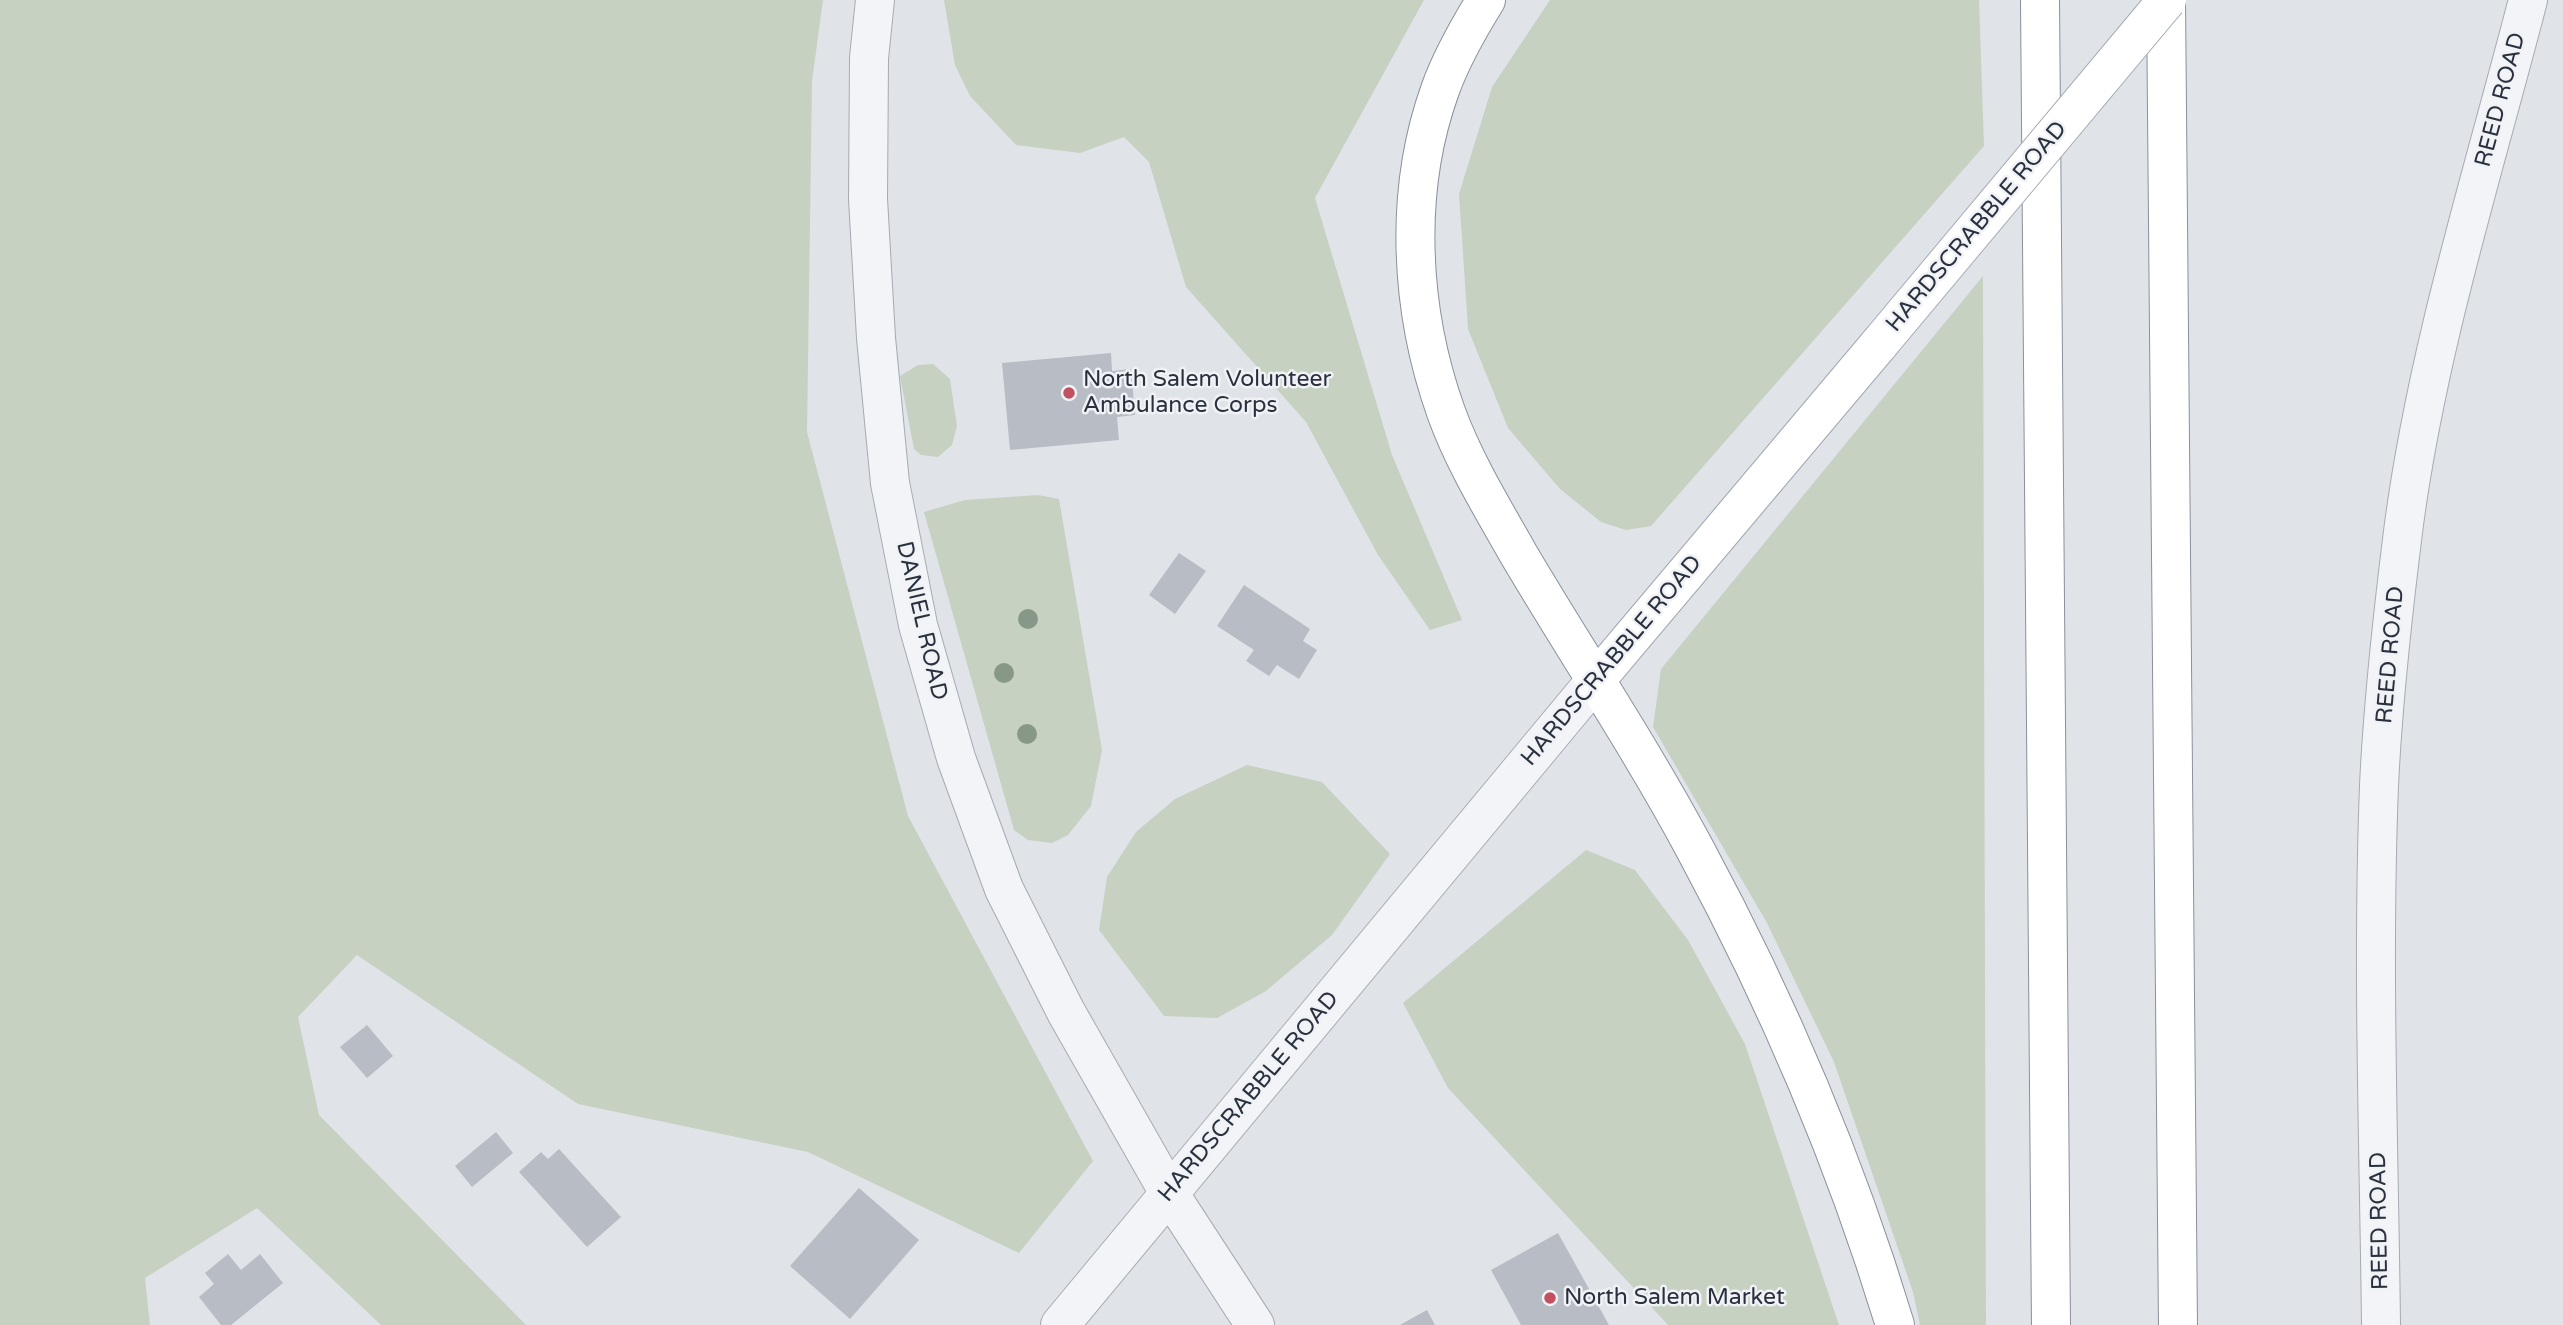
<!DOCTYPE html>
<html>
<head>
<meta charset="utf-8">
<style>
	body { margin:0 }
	canvas { display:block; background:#e0e3e8 }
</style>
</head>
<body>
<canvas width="2563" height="1325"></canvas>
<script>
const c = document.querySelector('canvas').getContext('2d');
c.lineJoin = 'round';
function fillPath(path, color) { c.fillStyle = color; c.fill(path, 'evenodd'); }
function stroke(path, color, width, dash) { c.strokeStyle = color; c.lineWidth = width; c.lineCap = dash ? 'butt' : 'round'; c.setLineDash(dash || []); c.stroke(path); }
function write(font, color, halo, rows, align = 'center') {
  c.font = font + ' "Varela Round",sans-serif'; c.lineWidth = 5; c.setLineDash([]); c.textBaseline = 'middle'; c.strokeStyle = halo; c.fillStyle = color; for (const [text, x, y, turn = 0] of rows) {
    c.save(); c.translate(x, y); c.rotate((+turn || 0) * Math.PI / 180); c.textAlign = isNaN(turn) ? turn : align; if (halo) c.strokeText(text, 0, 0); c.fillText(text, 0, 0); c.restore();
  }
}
const green = new Path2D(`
	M0 0H823L812 81 807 432 908 816 1093 1161 1019 1253 808 1152 578 1104 357 955 298 1017 319 1115 526 1325H381L257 1208 145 1278 150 1325H0Z
	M944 0H1424L1315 198 1392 455 1462 620 1430 630 1378 555 1306 422 1186 287 1149 162 1124 137 1080 153 1016 145 970 96 955 65Z
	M1550 0H1979L1984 146 1651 526 1626 530 1601 522 1560 489 1508 428 1468 329 1459 194 1492 87Z
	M1983 276 1986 1325H1920L1913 1292 1834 1062 1767 923 1653 727 1661 669Z
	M933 364 950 379 957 426 952 445 938 457 921 455 914 449 900 376 918 365Z
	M1038 495 1059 499 1102 750 1091 806 1068 835 1052 843 1028 840 1014 830 924 512 965 500Z
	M1247 765 1322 782 1390 854 1332 935 1266 991 1217 1018 1164 1016 1099 930 1107 877 1136 832 1175 799Z
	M1586 850 1635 870 1688 940 1745 1044 1839 1325H1668L1448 1088 1403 1003Z`);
const building = new Path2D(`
	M1111 353 1112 371 1131 369 1135 415 1117 417 1119 440 1010 450 1002 363Z
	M1179 553 1206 571 1175 614 1149 595Z
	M1244 585 1310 629 1303 641 1317 650 1299 679 1277 665 1269 676 1246 661 1254 650 1217 626Z
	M367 1025 393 1056 367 1078 340 1047Z
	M496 1132 513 1153 472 1187 455 1166Z
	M559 1149 621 1217 587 1247 519 1172 541 1152 548 1159Z
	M859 1188 919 1240 850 1319 790 1266Z
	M1558 1233 1609 1325H1521L1491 1270Z
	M228 1254 241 1270 260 1254 283 1283 231 1325H221L199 1297 214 1284 205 1273Z
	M1427 1310 1435 1325H1400Z`);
const minor = new Path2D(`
	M875 0 869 58 868 199 876 338 890 483 918 625 956 758 1004 889 1066 1012 1169 1193 1255 1325
	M1060 1325 1595 681
	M2381 1325C2379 1146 2372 965 2379 786 2383 699 2393 611 2404 524 2428 346 2483 174 2528 0`);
const major = new Path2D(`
	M1595 681 1880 343`);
const highway = new Path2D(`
	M1486 0C1468 29 1451 59 1440 90 1403 193 1410 311 1446 412 1464 462 1493 509 1519 555 1577 653 1641 748 1695 849 1777 1001 1845 1160 1895 1325
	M2040 0 2051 1325
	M2166 0 2178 1325`);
const majorBridge = new Path2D(`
	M1880 343 2167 0`);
const trees = [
	[1028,619],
	[1004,673],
	[1027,734]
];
const markers = [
	[1069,393,7,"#c15160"],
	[1550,1298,7,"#c15160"]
];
const streetNames = [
	["REED ROAD",2501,100,-75],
	["HARDSCRABBLE ROAD",1977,227,-50],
	["DANIEL ROAD",921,621,77],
	["REED ROAD",2391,655,-85],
	["HARDSCRABBLE ROAD",1612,661,-50],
	["HARDSCRABBLE ROAD",1249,1097,-50],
	["REED ROAD",2380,1221,-91]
];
const poiNames = [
	["North Salem Volunteer",1083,380],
	["Ambulance Corps",1083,406],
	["North Salem Market",1564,1298]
];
fillPath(green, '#c6d1c2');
fillPath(building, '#b8bcc4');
stroke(minor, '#a6aab2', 40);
stroke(major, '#a1a8b2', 40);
stroke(highway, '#89919d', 40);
stroke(minor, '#f3f4f7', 38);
stroke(major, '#fff', 38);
stroke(highway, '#fff', 38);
stroke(majorBridge, '#a1a8b2', 40, []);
stroke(majorBridge, '#fff', 38);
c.fillStyle = '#879788';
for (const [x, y] of trees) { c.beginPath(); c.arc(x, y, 10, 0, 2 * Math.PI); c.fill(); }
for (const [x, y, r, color] of markers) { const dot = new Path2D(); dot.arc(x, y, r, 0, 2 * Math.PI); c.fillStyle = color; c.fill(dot); stroke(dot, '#f0f2f6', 2.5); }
write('23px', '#2a313e', '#f0f2f6', streetNames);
write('23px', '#2a313e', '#f0f2f6', poiNames, 'left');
</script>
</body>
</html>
